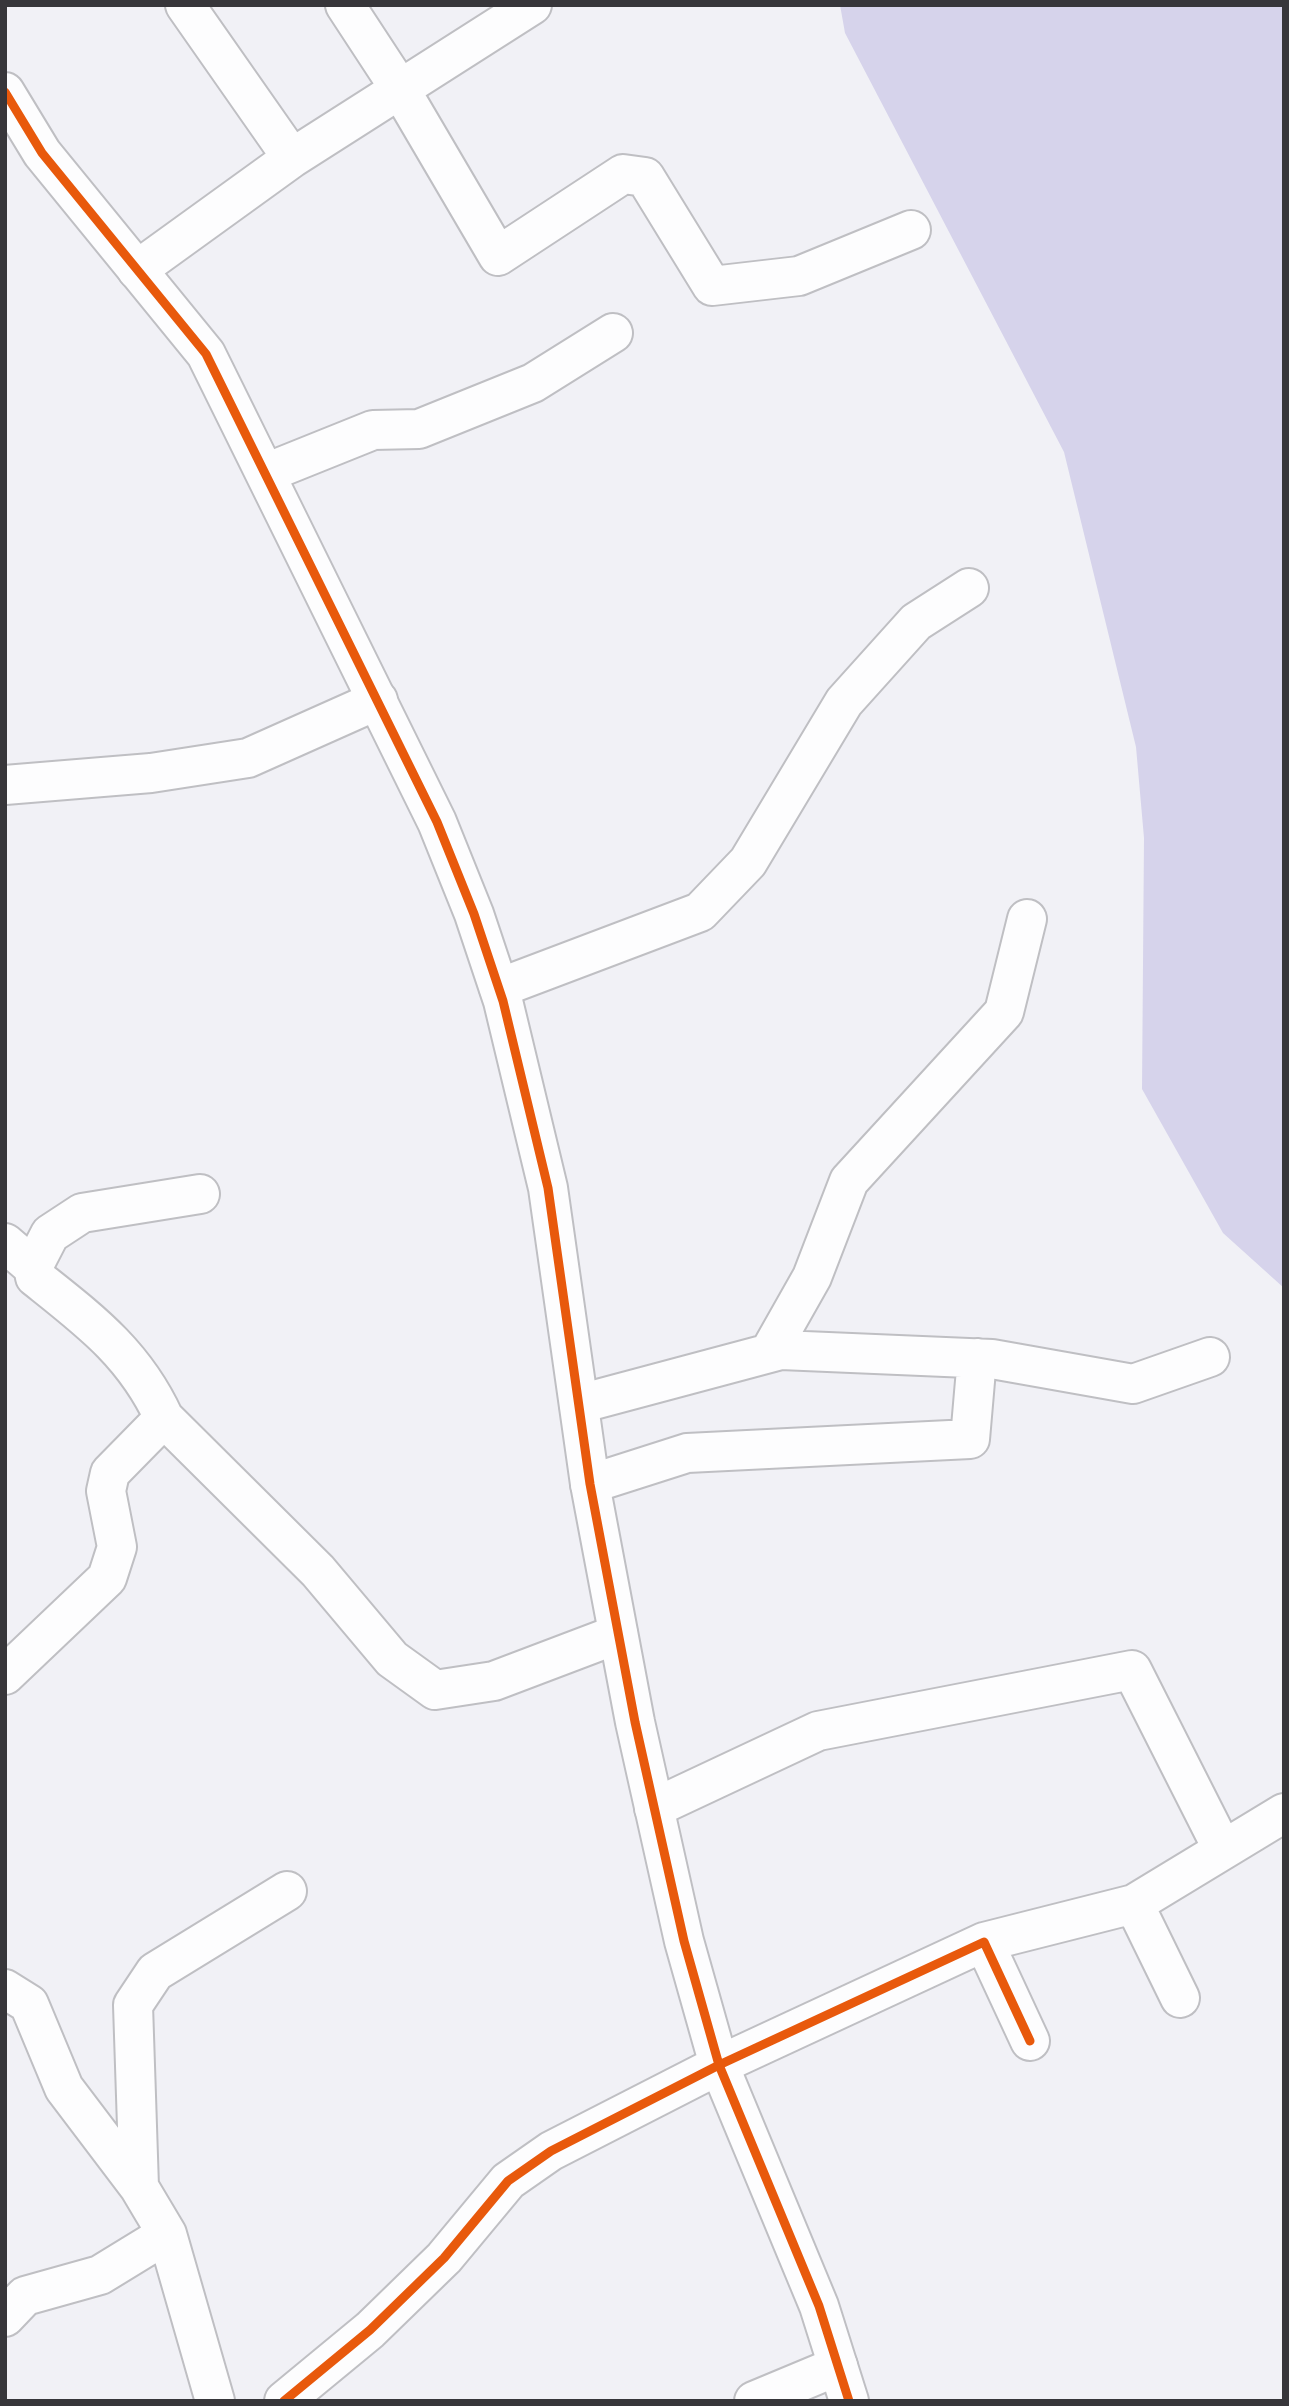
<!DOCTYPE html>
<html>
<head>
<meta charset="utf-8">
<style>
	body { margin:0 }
	#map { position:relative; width:1289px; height:2406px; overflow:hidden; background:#f1f1f6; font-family:Roboto,sans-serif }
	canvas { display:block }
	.frame { position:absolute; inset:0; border:7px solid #37363a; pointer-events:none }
</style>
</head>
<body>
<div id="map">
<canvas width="1289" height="2406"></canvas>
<div class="frame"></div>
</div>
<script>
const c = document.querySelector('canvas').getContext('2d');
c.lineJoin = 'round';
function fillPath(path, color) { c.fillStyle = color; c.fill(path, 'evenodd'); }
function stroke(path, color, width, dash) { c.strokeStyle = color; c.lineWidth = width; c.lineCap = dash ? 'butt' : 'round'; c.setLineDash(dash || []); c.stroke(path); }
const green = new Path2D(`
	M840 5H1284V1288L1223 1233 1142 1089 1144 838 1136 747 1064 452 845 33Z`);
const minor = new Path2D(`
	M185 5 292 158
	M345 5 400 89 498 256 623 174 645 177 712 286 799 276 911 230
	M137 270 292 158 532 5
	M266 473 373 430 419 429 533 383 613 333
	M5 785 151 773 248 758 378 700
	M499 988 700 912 748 862 844 702 916 622 969 588
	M5 1243 33 1267
	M769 1353 812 1277 849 1181 1004 1012 1027 919
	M579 1404 781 1350 992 1359 1133 1384 1210 1357
	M164 1418 318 1571 392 1659 435 1690 494 1681 618 1634
	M590 1484 687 1453 970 1439 977 1358
	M5 1675 107 1578 117 1547 106 1491 110 1473 164 1418C134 1353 89 1320 35 1277L33 1267 50 1234 82 1213 200 1194
	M654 1808 818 1731 1132 1670 1223 1850
	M1134 1904 1284 1813
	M984 1942 1134 1904 1180 1998
	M5 1989 29 2004 64 2088 139 2187 167 2234 215 2401
	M719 2065 984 1942 1030 2041
	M139 2187 133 2005 155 1972 287 1891
	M5 2317 25 2296 100 2275 167 2234
	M754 2401 838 2366`);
const tertiary = new Path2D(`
	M5 92 42 153 206 354 437 822 474 914 503 1001 548 1188 590 1484 635 1722 684 1941 719 2065 819 2306 849 2401
	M284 2401 370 2330 444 2258 508 2181 551 2151 719 2065`);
const cycleway = new Path2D(`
	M5 92 42 153 206 354 437 822 474 914 503 1001 548 1188 590 1484 635 1722 684 1941 719 2065 819 2306 849 2401
	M284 2401 370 2330 444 2258 508 2181 551 2151 719 2065 984 1942 1030 2041`);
fillPath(green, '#d6d3eb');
stroke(minor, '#bfbfc3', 42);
stroke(tertiary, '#bfbfc3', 42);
stroke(minor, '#fdfdfe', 38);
stroke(tertiary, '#fdfdfe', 38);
stroke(cycleway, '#e8590c', 9);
</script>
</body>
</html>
